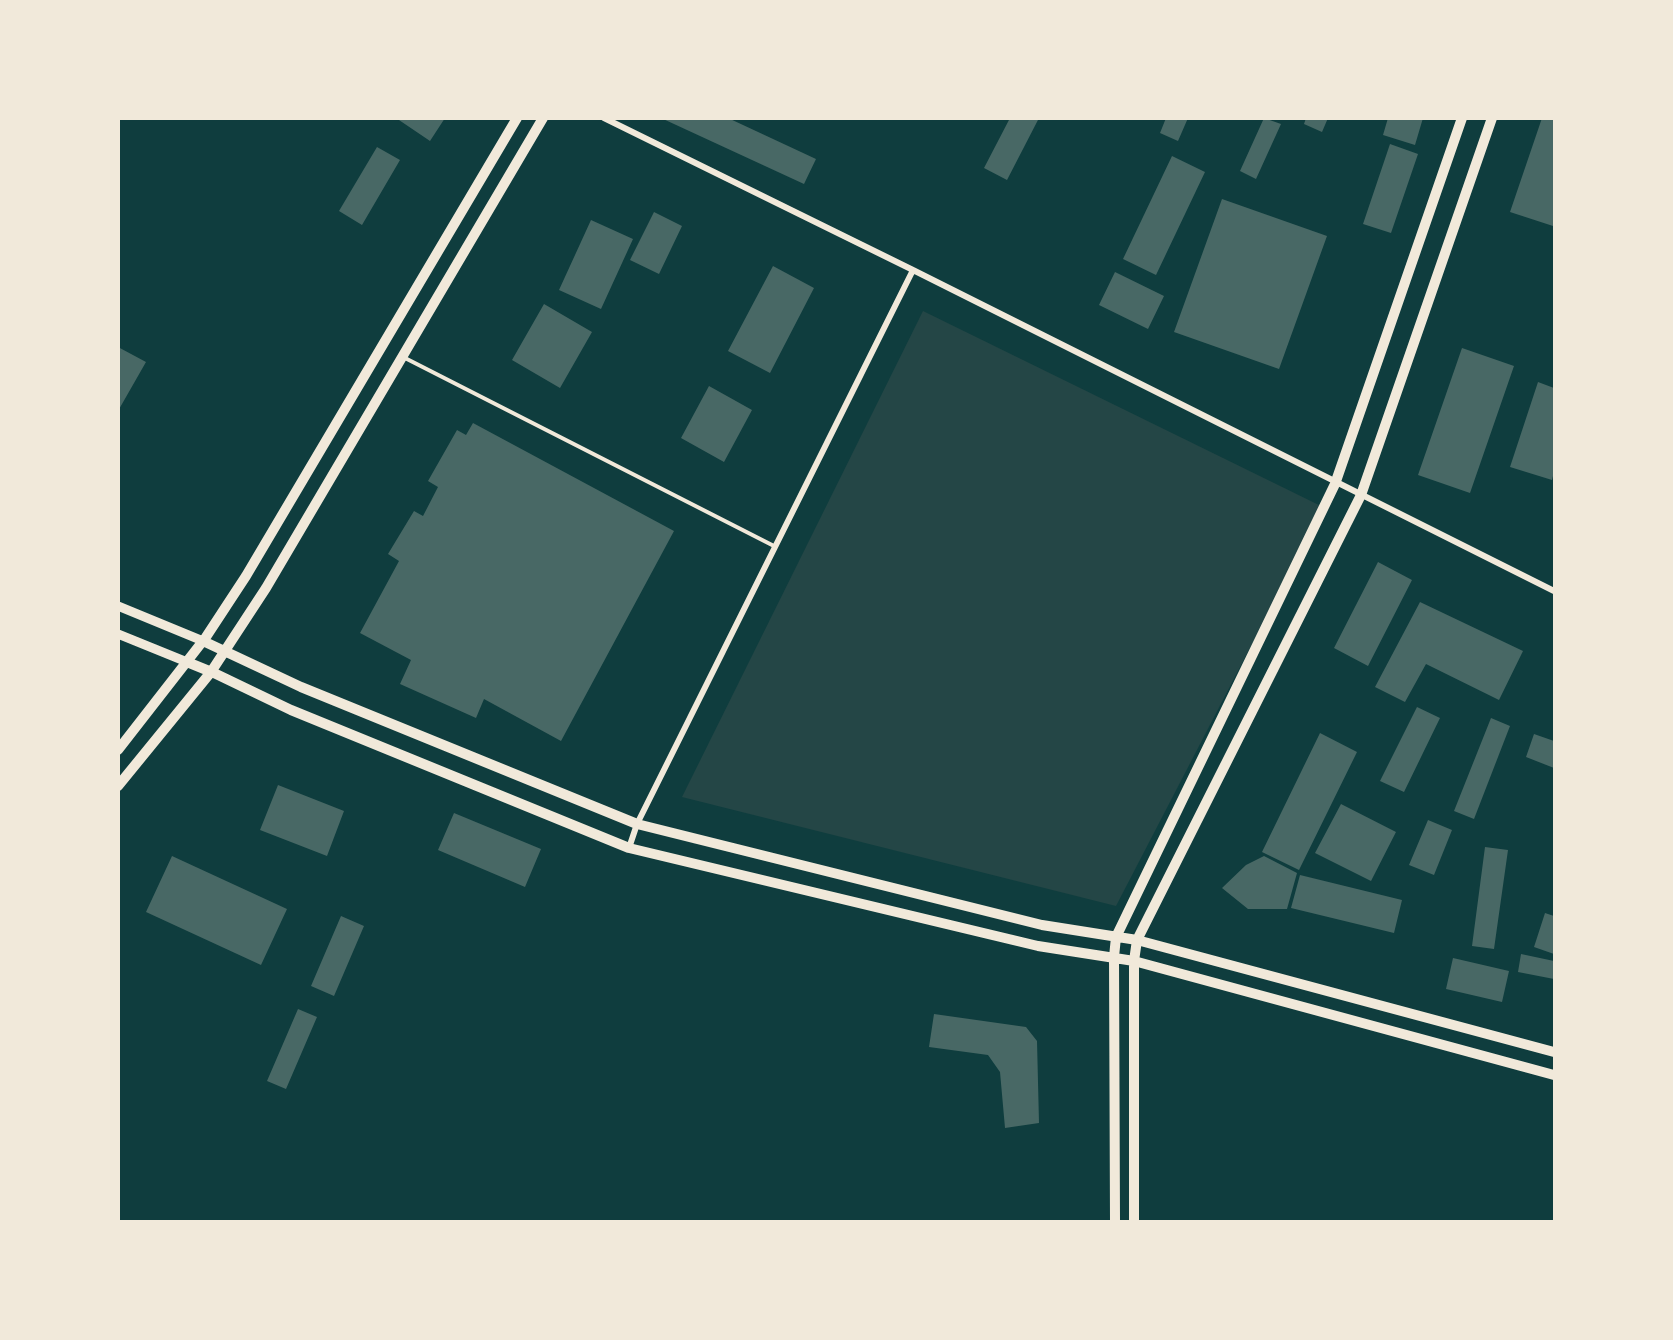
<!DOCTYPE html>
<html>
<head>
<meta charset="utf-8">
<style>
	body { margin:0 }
	#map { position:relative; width:1673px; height:1340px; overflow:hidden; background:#0f3d3e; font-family:Mulish,sans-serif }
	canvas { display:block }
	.frame { position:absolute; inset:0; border:120px solid #f1e9da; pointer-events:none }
</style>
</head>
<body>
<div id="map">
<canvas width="1673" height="1340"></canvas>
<div class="frame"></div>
</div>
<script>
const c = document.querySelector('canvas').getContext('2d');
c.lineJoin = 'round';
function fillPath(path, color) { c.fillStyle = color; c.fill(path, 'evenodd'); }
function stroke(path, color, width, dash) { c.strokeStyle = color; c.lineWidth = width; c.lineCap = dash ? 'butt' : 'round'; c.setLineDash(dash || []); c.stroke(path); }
const green = new Path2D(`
	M923 311 1323 507 1116 906 682 797Z`);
const building = new Path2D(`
	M396 118H445L430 141Z
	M661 118H728L816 159 804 184Z
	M1010 118H1039L1007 180 984 168Z
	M1166 118H1188L1178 141 1160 133Z
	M1264 118 1281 124 1256 179 1240 171Z
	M1306 118H1328L1322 132 1304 124Z
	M1388 118H1423L1415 145 1383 135Z
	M1542 118H1554L1553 226 1510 212Z
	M1390 144 1418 154 1391 233 1363 224Z
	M377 147 400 160 362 225 339 211Z
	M1172 156 1205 172 1156 275 1123 259Z
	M1222 199 1327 236 1279 369 1174 332Z
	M654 212 682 226 659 274 630 260Z
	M591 220 633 239 601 309 559 290Z
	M773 266 814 288 770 373 728 351Z
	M1115 272 1164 296 1148 329 1099 305Z
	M544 304 592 332 560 388 512 360Z
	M118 347 146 362 118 411Z
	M1462 348 1514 366 1470 493 1418 475Z
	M1538 382 1554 388V472L1552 480 1510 467Z
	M709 386 752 410 724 462 681 438Z
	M473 423 674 531 561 741 484 699 476 718 400 684 411 660 360 633 399 561 388 554 414 511 423 516 438 487 428 481 457 430 466 435Z
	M1378 562 1412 580 1368 666 1334 648Z
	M1420 602 1523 651 1499 700 1426 664 1405 702 1375 687Z
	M1417 707 1440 718 1404 792 1380 781Z
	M1491 718 1510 726 1474 819 1454 811Z
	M1320 733 1357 752 1299 870 1262 852Z
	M1534 734 1554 741V768L1526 757Z
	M278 785 344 811 327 856 260 830Z
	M1341 804 1396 832 1371 881 1315 853Z
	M454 813 541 849 525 887 438 850Z
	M1428 820 1452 830 1434 875 1409 865Z
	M1485 847 1508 850 1494 949 1472 946Z
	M172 856 287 909 261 965 146 912Z
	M1264 856 1297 873 1287 909H1248L1222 888 1246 865Z
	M1300 875 1402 900 1394 933 1291 908Z
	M1545 913 1554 916V954L1534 947Z
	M341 916 364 926 334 996 311 986Z
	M1521 954 1554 961V979L1518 972Z
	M1453 958 1509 971 1502 1002 1446 989Z
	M298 1009 317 1017 286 1089 267 1081Z
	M934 1014 1026 1027 1037 1041 1039 1123 1005 1128 1000 1072 988 1055 929 1047Z`);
const service = new Path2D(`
	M403 357 774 546`);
const minor = new Path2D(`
	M604 118 913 270 1554 591
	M629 848 637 824 913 270`);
const tertiary = new Path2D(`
	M118 606 203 641
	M118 634 187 662`);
const secondary = new Path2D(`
	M203 641 301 687 637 824 1042 925 1137 940 1554 1052
	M187 662 214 673 291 710 629 848 1038 946 1134 961 1554 1075
	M118 750 206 637 246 576 517 118
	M118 786 211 672 266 588 543 118
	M1115 1222 1114 957 1116 937 1335 484 1462 118
	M1134 1222V961L1137 940 1361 495 1492 118`);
fillPath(green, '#244646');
fillPath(building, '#486865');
stroke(service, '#f1e9da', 4);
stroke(minor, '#f1e9da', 6);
stroke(tertiary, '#f1e9da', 9);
stroke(secondary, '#f1e9da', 10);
</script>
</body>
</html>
